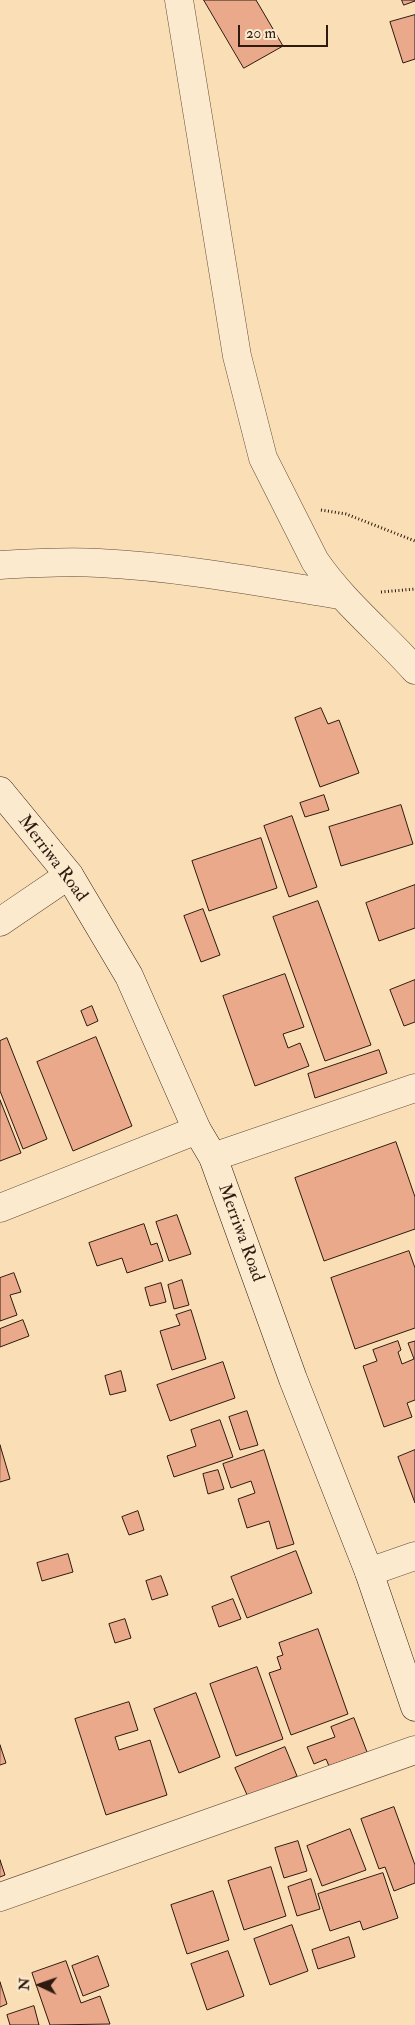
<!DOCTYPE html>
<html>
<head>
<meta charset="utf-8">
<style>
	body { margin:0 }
	#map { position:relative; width:415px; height:2025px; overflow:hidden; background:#fadeb5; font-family:"IM FELL Double Pica",serif }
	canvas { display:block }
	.north { position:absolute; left:15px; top:1960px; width:50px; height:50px; -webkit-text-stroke:4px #fceacf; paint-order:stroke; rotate:273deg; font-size:14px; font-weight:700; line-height:20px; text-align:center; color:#2e1a10 }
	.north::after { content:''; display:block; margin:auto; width:18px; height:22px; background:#2e1a10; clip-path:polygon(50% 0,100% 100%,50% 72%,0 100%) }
	.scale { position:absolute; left:238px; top:25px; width:90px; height:22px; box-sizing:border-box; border:2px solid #2e1a10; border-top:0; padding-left:6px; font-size:15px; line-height:18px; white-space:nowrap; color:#2e1a10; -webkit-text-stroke:4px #fceacf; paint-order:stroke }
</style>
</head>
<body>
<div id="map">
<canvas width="415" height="2025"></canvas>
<div class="north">N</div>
<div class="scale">20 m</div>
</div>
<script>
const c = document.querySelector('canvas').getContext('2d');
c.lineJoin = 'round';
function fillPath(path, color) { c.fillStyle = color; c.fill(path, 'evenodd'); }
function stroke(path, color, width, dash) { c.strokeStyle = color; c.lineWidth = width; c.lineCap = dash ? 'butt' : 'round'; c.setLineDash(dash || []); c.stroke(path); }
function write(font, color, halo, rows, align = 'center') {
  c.font = font + ' "IM FELL Double Pica",serif'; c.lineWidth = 4.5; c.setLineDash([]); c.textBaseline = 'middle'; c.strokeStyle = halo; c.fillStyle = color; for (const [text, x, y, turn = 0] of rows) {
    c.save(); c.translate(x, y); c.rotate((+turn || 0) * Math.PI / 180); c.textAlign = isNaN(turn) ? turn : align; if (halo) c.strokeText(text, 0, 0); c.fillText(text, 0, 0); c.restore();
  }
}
const building = new Path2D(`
	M204 0H256L283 46 244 68Z
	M402 0H415V1L404 5Z
	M415 15V59L403 63 390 22Z
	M321 708 328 724 339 720 359 773 320 787 295 718Z
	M324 795 329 810 305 817 300 803Z
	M401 805 413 844 341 866 329 827Z
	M292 816 317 887 289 897 264 826Z
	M261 838 277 888 209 911 192 861Z
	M415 885V928L379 941 366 903Z
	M318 901 371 1045 325 1061 273 917Z
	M203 909 220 955 201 962 184 916Z
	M285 974 304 1027 283 1034 288 1048 300 1043 309 1066 255 1086 223 996Z
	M415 980V1022L404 1026 390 990Z
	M92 1006 98 1021 87 1026 81 1011Z
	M96 1037 132 1126 73 1151 37 1062Z
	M7 1038 47 1139 23 1149 0 1091V1041Z
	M379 1050 387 1073 315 1098 308 1074Z
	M0 1100 21 1153 0 1161Z
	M396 1142 415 1197V1229L324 1261 295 1178Z
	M177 1215 191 1254 169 1261 156 1222Z
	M144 1224 151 1245 157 1243 163 1261 127 1273 122 1258 97 1266 89 1243Z
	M409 1251 415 1268V1328L355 1349 331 1278Z
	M14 1273 21 1292 10 1295 17 1315 0 1321V1278Z
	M182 1280 189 1305 174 1309 168 1285Z
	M161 1283 166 1302 150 1306 145 1288Z
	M191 1310 206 1359 172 1370 160 1331 180 1325 176 1315Z
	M23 1320 29 1336 0 1347V1329Z
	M398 1341 401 1350 398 1352 402 1364 414 1359 408 1343 415 1341V1400L407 1403 412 1417 384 1427 363 1366 377 1361 373 1350Z
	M223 1362 235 1398 170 1421 157 1385Z
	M121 1371 126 1391 110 1395 105 1376Z
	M247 1411 258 1445 240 1450 229 1417Z
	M220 1420 233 1457 174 1477 167 1456 196 1446 191 1430Z
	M0 1445 10 1479 0 1482Z
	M264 1450 294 1544 277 1549 269 1521 247 1528 238 1499 255 1493 251 1481 231 1488 223 1464Z
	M415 1450V1503L398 1457Z
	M218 1470 224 1489 208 1494 203 1474Z
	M138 1511 144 1530 129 1535 122 1517Z
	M296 1551 312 1593 247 1618 231 1577Z
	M68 1554 73 1572 42 1581 37 1563Z
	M161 1576 168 1595 152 1600 146 1581Z
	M233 1599 241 1619 219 1627 212 1607Z
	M125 1619 131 1638 115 1643 109 1624Z
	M318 1629 348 1714 291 1735 269 1673 281 1669 277 1657 283 1655 279 1643Z
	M257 1667 283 1739 236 1756 210 1684Z
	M196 1693 220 1757 179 1773 154 1709Z
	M129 1702 138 1730 115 1737 119 1750 150 1740 167 1795 106 1815 75 1719Z
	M354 1718 367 1752 329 1766 326 1759 314 1764 307 1747 335 1737 331 1727Z
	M0 1745 6 1763 0 1765Z
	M285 1747 297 1776 248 1797 235 1768Z
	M394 1807 415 1865V1883L394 1891 385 1867 379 1869 361 1819Z
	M350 1829 366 1870 322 1886 307 1846Z
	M298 1841 307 1871 284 1878 275 1848Z
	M0 1860 5 1875 0 1877Z
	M271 1867 286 1916 244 1930 228 1881Z
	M383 1873 398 1918 363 1930 360 1921 330 1931 318 1894Z
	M311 1879 320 1909 297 1916 288 1887Z
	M213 1891 229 1940 187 1954 171 1905Z
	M292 1925 308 1971 270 1985 254 1939Z
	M349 1937 355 1957 318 1969 312 1950Z
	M228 1951 244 1996 207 2010 191 1964Z
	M98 1956 109 1986 83 1996 72 1966Z
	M66 1961 81 2003 100 1996 110 2024 50 2025 32 1973Z
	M0 1982 7 2004 0 2007Z
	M34 2006 39 2025H10L7 2015Z`);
const path = new Path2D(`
	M321 510 346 514 415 541
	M381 592 415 589`);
const street = new Path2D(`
	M179 0 237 356 263 458 315 561C343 602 382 633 415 670
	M0 565C33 563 66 561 99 563 180 567 260 582 340 595
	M0 922 69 875
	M213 1157 415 1088
	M0 1208 197 1130
	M369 1572 415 1556
	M0 1897 415 1750`);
const secondary = new Path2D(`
	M0 791 69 875 129 976 197 1130 213 1157 293 1379 369 1572 415 1707`);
const streetNames = [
	["Merriwa Road",52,859,53],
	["Merriwa Road",240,1233,70]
];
fillPath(building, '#eaa98b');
stroke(building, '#2e1a10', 1);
stroke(street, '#614b39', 29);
stroke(secondary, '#2e1a10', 29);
stroke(path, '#2e1a10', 3, [1, 2.5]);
stroke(street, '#fceacf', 28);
stroke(secondary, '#fceacf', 28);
write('18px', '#2e1a10', '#fceacf', streetNames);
</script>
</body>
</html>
